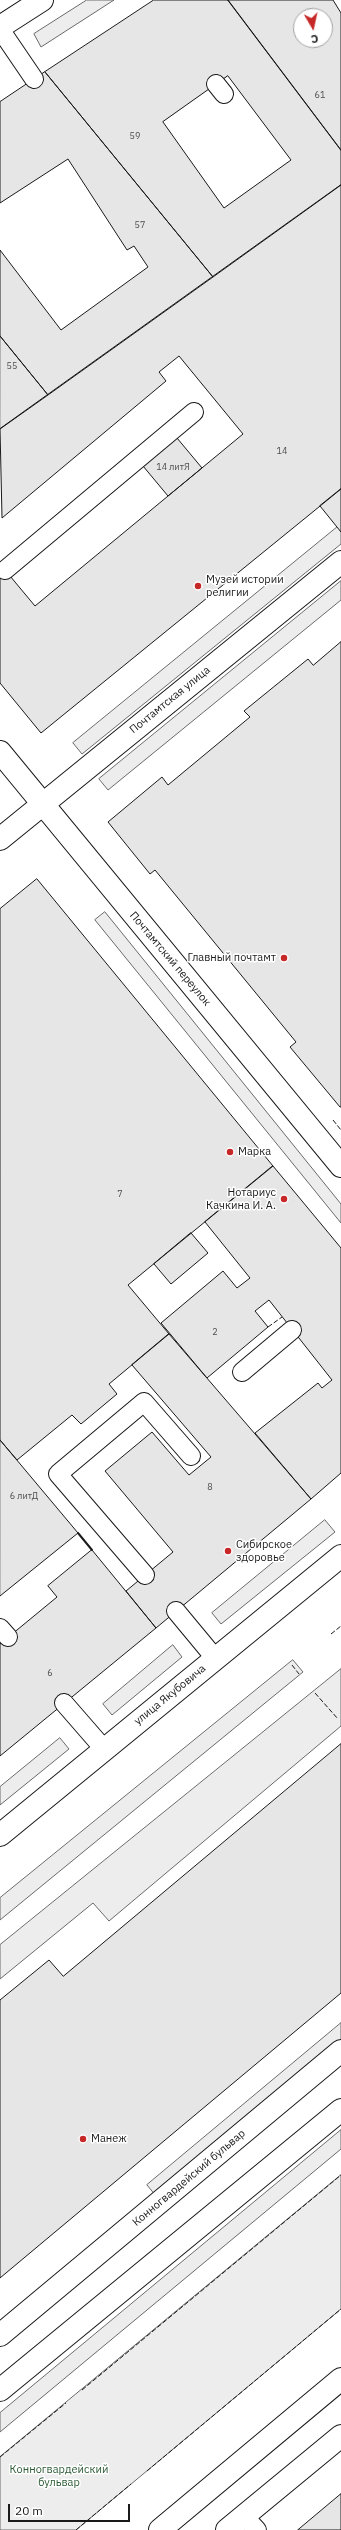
<!DOCTYPE html>
<html>
<head>
<meta charset="utf-8">
<style>
	body { margin:0 }
	#map { position:relative; width:341px; height:2530px; overflow:hidden; background:#fff; font-family:"IBM Plex Sans",sans-serif }
	canvas { display:block }
	.north { position:absolute; left:293px; top:8px; width:40px; height:40px; box-sizing:border-box; background:#fff; border:1px solid #a3a3a3; border-radius:50%; rotate:171deg; font-size:11px; font-weight:700; line-height:16px; text-align:center; color:#1a1a1a }
	.north::after { content:''; display:block; margin:auto; width:14px; height:18px; background:#c62828; clip-path:polygon(50% 0,100% 100%,50% 72%,0 100%) }
	.scale { position:absolute; left:8px; top:2504px; width:122px; height:18px; box-sizing:border-box; border:2px solid #1a1a1a; border-top:0; padding-left:5px; font-size:12px; line-height:14px; white-space:nowrap; color:#1a1a1a; -webkit-text-stroke:3px #fff; paint-order:stroke }
</style>
</head>
<body>
<div id="map">
<canvas width="341" height="2530"></canvas>
<div class="north">С</div>
<div class="scale">20 m</div>
</div>
<script>
const c = document.querySelector('canvas').getContext('2d');
c.lineJoin = 'round';
function fillPath(path, color) { c.fillStyle = color; c.fill(path, 'evenodd'); }
function stroke(path, color, width, dash) { c.strokeStyle = color; c.lineWidth = width; c.lineCap = dash ? 'butt' : 'round'; c.setLineDash(dash || []); c.stroke(path); }
function write(font, color, halo, rows, align = 'center') {
  c.font = font + ' "IBM Plex Sans",sans-serif'; c.lineWidth = 3; c.setLineDash([]); c.textBaseline = 'middle'; c.strokeStyle = halo; c.fillStyle = color; for (const [text, x, y, turn = 0] of rows) {
    c.save(); c.translate(x, y); c.rotate((+turn || 0) * Math.PI / 180); c.textAlign = isNaN(turn) ? turn : align; if (halo) c.strokeText(text, 0, 0); c.fillText(text, 0, 0); c.restore();
  }
}
const built = new Path2D(`
	M87 0H114L41 47 34 34Z
	M341 524V544L82 754 73 743Z
	M341 581V600L108 790 99 779Z
	M105 912 341 1204V1223L95 920Z
	M325 1520 335 1532 221 1624 212 1613Z
	M173 1645 182 1657 112 1715 103 1704Z
	M293 1660 303 1672 0 1920V1898Z
	M341 1669V1726L109 1921 93 1903 0 1979V1945Z
	M60 1738 69 1749 0 1805V1787Z
	M341 2023V2040L156 2196 147 2185Z
	M341 2130V2149L0 2432V2413Z
	M341 2175V2309L76 2530H0V2457Z`);
const building = new Path2D(`
	M154 0H228L341 150V185L213 277 45 72ZM228 76 291 160 224 208 163 122Z
	M228 0H333L341 13V150ZM301 16H325V40H301Z
	M45 72 213 277 48 395 0 336V250L61 330 148 267 134 246 127 250 68 159 0 203V102Z
	M341 185V489L41 733 0 683V564L35 606 243 434 179 356 159 372 166 381 2 518 0 429Z
	M0 336 48 395 0 429Z
	M177 438 202 468 168 496 143 466Z
	M341 489V532L320 506Z
	M341 642V1107H340L290 1047 296 1042 155 870 150 874 108 822 162 777 168 785 250 717 244 711 308 659 313 665Z
	M37 879 273 1166 128 1285 169 1334 109 1384 117 1394 81 1424 72 1415 17 1460 0 1440V909Z
	M273 1166 341 1248V1473L311 1499 255 1433 318 1383 322 1388 332 1380 269 1300 255 1311 268 1327 207 1378 161 1323 223 1271 237 1288 250 1278 205 1222Z
	M191 1233 208 1253 171 1284 154 1264Z
	M169 1334 311 1499 156 1628 126 1591 173 1552 105 1471 152 1432 189 1475 211 1457 132 1365Z
	M0 1440 78 1533 0 1596Z
	M92 1550 156 1628 0 1756V1644L57 1597 48 1586Z
	M341 1744V1993L0 2278V2000L49 1960 63 1976Z
	M341 2494V2530H298Z`);
const lane = new Path2D(`
	M0 29 34 79
	M216 84 224 94
	M5 570 194 412
	M242 1372 292 1330
	M145 1575 58 1474 144 1402 191 1456
	M176 1611 215 1658
	M0 1628 8 1637
	M64 1703 104 1749
	M244 2516 257 2530`);
const street = new Path2D(`
	M160 2530 341 2379`);
const secondary = new Path2D(`
	M0 27 42 0
	M0 752 341 1166
	M0 839 341 562
	M0 1835 341 1556
	M0 2335 341 2051
	M0 2390 341 2110
	M227 2530 341 2436`);
const fence = new Path2D(`
	M333 1120 341 1130
	M268 1327 282 1317
	M331 1634 341 1626
	M292 1665 299 1674
	M315 1693 338 1719
	M82 2390 341 2175
	M0 2457 66 2403
	M147 2471 341 2309
	M76 2530 131 2484`);
const wall = new Path2D(`
	M78 1533 92 1550`);
const markers = [
	[198,586,4,"#c62828"],
	[284,958,4,"#c62828"],
	[230,1152,4,"#c62828"],
	[284,1199,4,"#c62828"],
	[228,1551,4,"#c62828"],
	[83,2139,4,"#c62828"]
];
const numberNames = [
	["61",320,95],
	["59",135,136],
	["57",140,225],
	["55",12,366],
	["14",282,451],
	["14 литЯ",173,467],
	["7",120,1194],
	["2",215,1332],
	["8",210,1487],
	["6 литД",24,1496],
	["6",50,1673]
];
const poiNames = [
	["Музей истории",206,580],
	["религии",206,593],
	["Главный почтамт",276,958,"right"],
	["Марка",238,1152],
	["Нотариус",276,1193,"right"],
	["Качкина И. А.",276,1206,"right"],
	["Сибирское",236,1545],
	["здоровье",236,1558],
	["Манеж",91,2139]
];
const streetNames = [
	["Почтамтская улица",170,700,-39],
	["Почтамтский переулок",170,959,50],
	["улица Якубовича",170,1695,-39],
	["Конногвардейский бульвар",189,2178,-40]
];
const parkNames = [
	["Конногвардейский",59,2470],
	["бульвар",59,2483]
];
fillPath(built, '#ededed');
stroke(built, '#6a6a6a', 1);
fillPath(building, '#e6e6e6');
stroke(building, '#1a1a1a', 1);
stroke(lane, '#1a1a1a', 20);
stroke(street, '#1a1a1a', 24);
stroke(secondary, '#1a1a1a', 24);
stroke(lane, '#fff', 18);
stroke(street, '#fff', 22);
stroke(secondary, '#fff', 22);
stroke(fence, '#1a1a1a', 1, [5, 2]);
stroke(wall, '#1a1a1a', 2);
for (const [x, y, r, color] of markers) { const dot = new Path2D(); dot.arc(x, y, r, 0, 2 * Math.PI); c.fillStyle = color; c.fill(dot); stroke(dot, '#fff', 1.5); }
write('9px', '#4d4d4d', null, numberNames);
write('11px', '#1a1a1a', '#fff', poiNames, 'left');
write('11px', '#1a1a1a', '#fff', streetNames);
write('11px', '#2b5a34', '#fff', parkNames);
</script>
</body>
</html>
